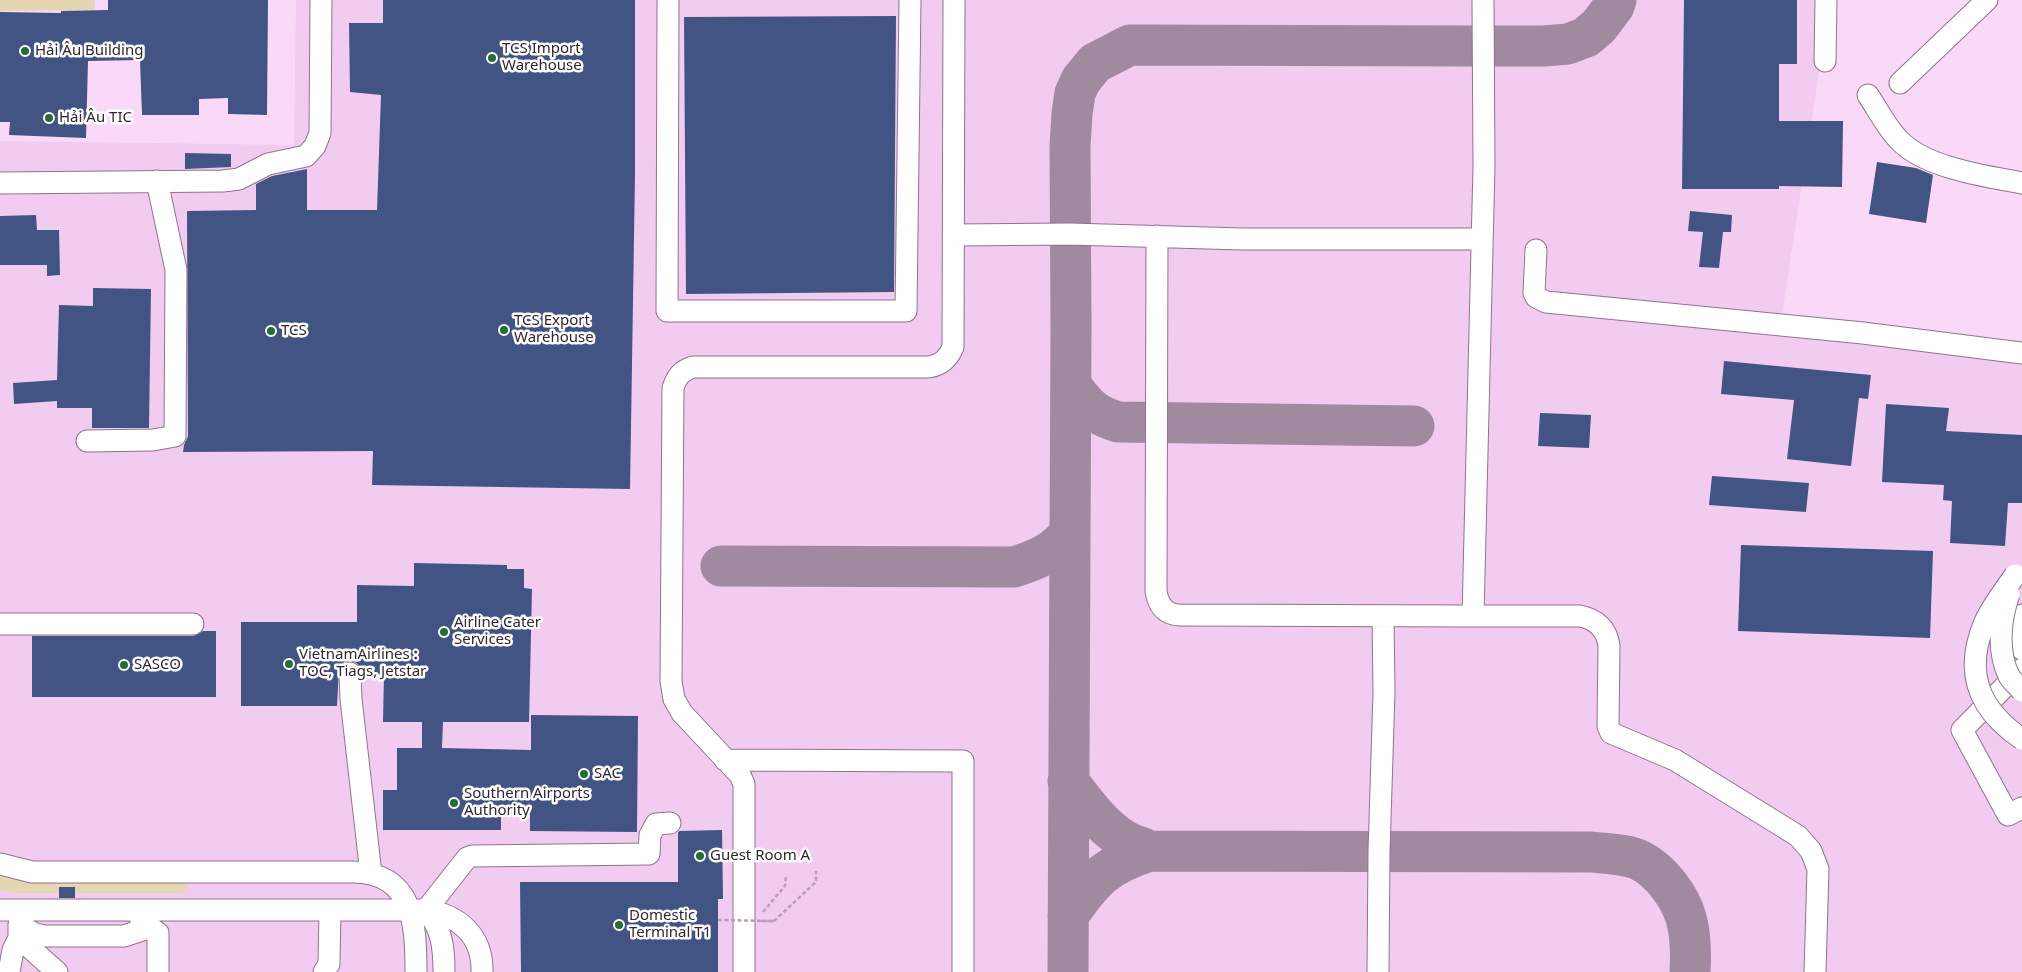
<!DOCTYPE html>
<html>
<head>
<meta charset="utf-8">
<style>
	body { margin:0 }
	canvas { display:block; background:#fad9f8 }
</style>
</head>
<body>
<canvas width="2022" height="972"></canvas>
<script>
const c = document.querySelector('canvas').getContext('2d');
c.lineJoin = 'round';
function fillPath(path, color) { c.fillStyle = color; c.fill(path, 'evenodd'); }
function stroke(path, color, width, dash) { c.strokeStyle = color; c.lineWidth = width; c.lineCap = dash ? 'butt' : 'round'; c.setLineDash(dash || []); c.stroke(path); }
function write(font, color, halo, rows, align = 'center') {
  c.font = font + ' "Noto Sans",sans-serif'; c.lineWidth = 5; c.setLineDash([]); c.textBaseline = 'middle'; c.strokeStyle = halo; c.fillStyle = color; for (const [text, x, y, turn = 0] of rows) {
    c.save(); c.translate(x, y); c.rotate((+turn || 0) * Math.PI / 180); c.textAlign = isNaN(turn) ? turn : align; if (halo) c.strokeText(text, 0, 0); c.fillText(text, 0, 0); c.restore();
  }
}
const built = new Path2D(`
	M296 0H1821L1820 66 1782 315 2022 346V972H0V141L294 145Z`);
const green = new Path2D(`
	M0 0H95V10L0 11Z
	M0 874 184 881 187 888 181 893H14L0 890Z`);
const taxiway = new Path2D(`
	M1071 385C1085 405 1094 415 1118 422L1414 426
	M721 566 1014 567C1036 560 1057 552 1070 532
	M1068 781C1084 802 1101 826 1124 840 1132 845 1142 847 1150 851
	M1068 916C1093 879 1106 865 1150 851L1592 852C1608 854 1627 854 1641 861 1661 871 1680 897 1686 918 1691 935 1691 954 1690 972
	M1068 972 1071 326 1070 146 1072 114 1075 93 1081 80 1095 63 1130 45 1468 46H1544L1568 44 1586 37 1599 26 1614 6 1616 0`);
const building = new Path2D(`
	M108 0H268L267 115 228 114V98L199 99V115H142L140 60 88 61 86 138 9 135 10 122H0V12L61 13V11L108 10Z
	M383 0H635V175L630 489 372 485 373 451 183 452 184 445 188 436 187 211 256 210V184L272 176 307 169V210H377L381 95 350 92 349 23H383Z
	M1684 0H1797V64H1779V121H1843L1842 187 1779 186V189H1682Z
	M896 16 894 292 686 294 684 17Z
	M185 153 231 154V167L185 169Z
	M1877 162 1916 168 1933 175 1926 223 1869 214Z
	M1690 211 1732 215 1731 232H1723L1719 268 1699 267 1703 232 1688 231Z
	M36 215 37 230H59L60 275 47 276V265H0V216Z
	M93 288 151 289 149 428H92V408H57V401L14 404 13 383 57 380 59 305 93 306Z
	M1724 361 1871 375 1868 399 1859 398 1851 466 1787 459 1794 400 1721 394Z
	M1886 404 1949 408 1946 431 2022 435V503H2008L2005 546 1950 543 1952 501 1943 500 1944 485 1882 482Z
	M1540 413 1591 415 1589 448 1538 446Z
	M1712 476 1809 483 1806 512 1709 505Z
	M1741 545 1933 551 1930 638 1738 631Z
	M414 563 507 565V569H524V588L532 589 529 722H443L442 748 531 750V715L638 716 637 832 530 831V815H501V830H383V790H397V748H422V722H383L384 674 363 675 361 667 355 662 350 661 344 662 339 668 337 706H241V622H357V585L414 586Z
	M203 631H216V697H32V636H193Z
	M722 830 723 899H718V972H521L520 882H678V832L680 831Z
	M59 887H75V898H59Z`);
const path = new Path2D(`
	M763 912 785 886 786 877
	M761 921H774L816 882V871`);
const minor = new Path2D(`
	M668 0 667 311H906L910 0
	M1483 0 1484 166 1473 616H1580C1596 619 1607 629 1609 646L1608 726 1611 733 1675 760 1798 836 1811 851 1818 869 1815 972
	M1825 61 1826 0
	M1900 83 1987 0
	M1868 95C1878 110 1887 128 1899 140 1925 168 1986 176 2022 183
	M0 183 223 181 239 179 268 164 306 156 315 146 320 133 321 0
	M954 235 1070 234 1242 239H1482
	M1157 236 1156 591C1158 604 1164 614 1179 615L1473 616
	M1536 250 1534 293 1536 297 1546 302 1863 333 2022 353
	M87 441 153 440 175 436 176 270 157 181
	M2022 615 2020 642 2022 649
	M0 624H193
	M2022 669 1962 730 2008 815 2022 808
	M350 673 351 699 371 874
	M725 760 963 761V972
	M0 864 32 872H353C414 873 416 925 416 972
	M0 910H426C459 915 483 936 482 972
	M141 921 158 933V972
	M19 925 35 934 46 936H124L151 927
	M19 925V938L57 972
	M9 972 13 950 19 938
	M324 972 329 964 330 910
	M444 972C444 948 442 928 426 910L467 858 472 856 649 854 650 835 656 824 670 823
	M744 972V784L740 775 682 713 674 699 671 681 673 388C677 376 681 371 693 367H929C941 365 948 359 953 347L954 0
	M1378 972 1379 852 1384 692 1383 616`);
const pathBridge = new Path2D(`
	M718 920 774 921`);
const minorBridge = new Path2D(`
	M2015 575C2005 590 1991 607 1984 624 1964 673 1979 710 2022 739
	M2009 594C2000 620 1997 651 2009 676 2012 681 2018 686 2022 691`);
const markers = [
	[25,51,5,"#286b35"],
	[492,58,5,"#286b35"],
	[49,118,5,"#286b35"],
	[504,330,5,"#286b35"],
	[271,331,5,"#286b35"],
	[444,632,5,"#286b35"],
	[289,664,5,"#286b35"],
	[124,665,5,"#286b35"],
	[584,774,5,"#286b35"],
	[454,803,5,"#286b35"],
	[700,856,5,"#286b35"],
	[619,925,5,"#286b35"]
];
const poiNames = [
	["TCS Import",502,49],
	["Warehouse",502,66],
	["Hải Âu Building",35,51],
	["Hải Âu TIC",59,118],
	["TCS Export",514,321],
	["Warehouse",514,338],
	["TCS",281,331],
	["Airline Cater",454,623],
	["Services",454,640],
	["VietnamAirlines :",299,655],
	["TOC, Tiags, Jetstar",299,672],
	["SASCO",134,665],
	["SAC",594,774],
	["Southern Airports",464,794],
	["Authority",464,811],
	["Guest Room A",710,856],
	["Domestic",629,916],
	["Terminal T1",629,933]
];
fillPath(built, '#f2cbf0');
fillPath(green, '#e5d6b2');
stroke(taxiway, '#a189a0', 41);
fillPath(building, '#425484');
stroke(minor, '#90738f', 23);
stroke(path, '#b89eb6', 2.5, [4, 2.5]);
stroke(minor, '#fff', 21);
stroke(minorBridge, '#90738f', 23, []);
stroke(pathBridge, '#b89eb6', 2.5, [4, 2.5]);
stroke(minorBridge, '#fff', 21);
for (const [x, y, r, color] of markers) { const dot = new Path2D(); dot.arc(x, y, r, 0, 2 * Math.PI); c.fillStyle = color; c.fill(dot); stroke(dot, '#fff', 2); }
write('15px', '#322631', '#fff', poiNames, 'left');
</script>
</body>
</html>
